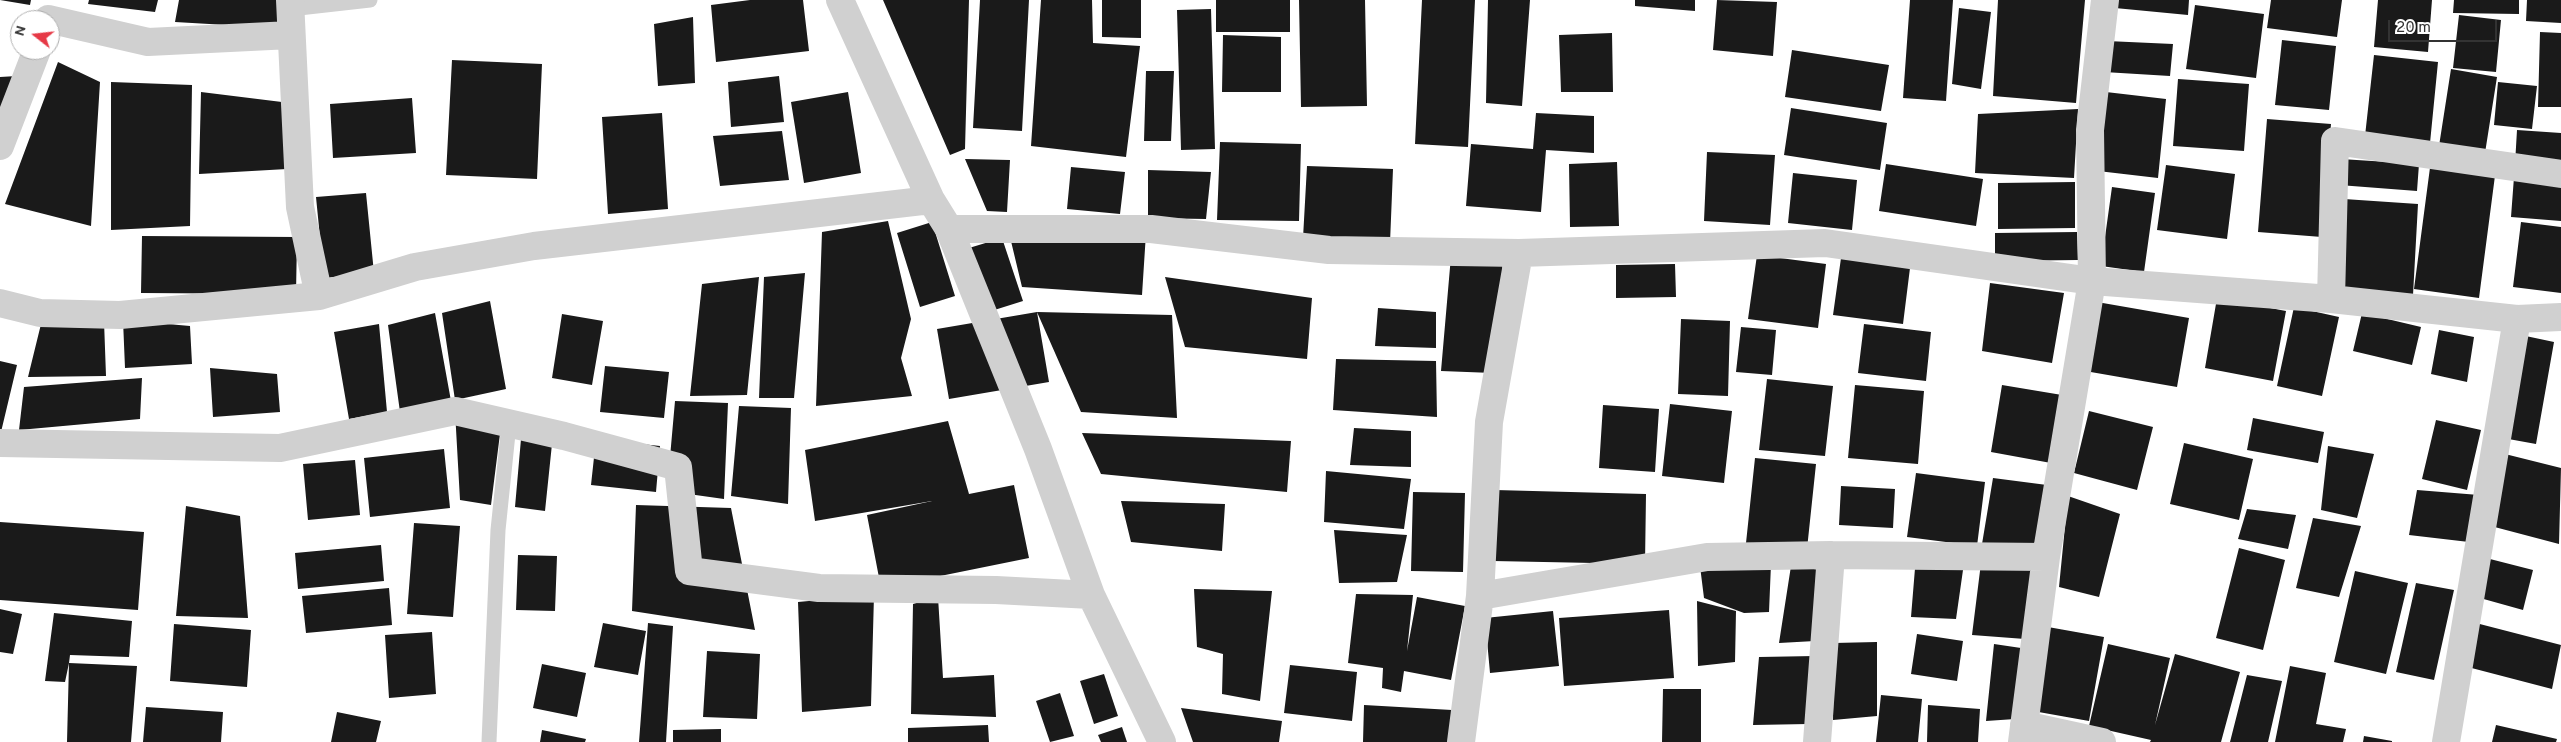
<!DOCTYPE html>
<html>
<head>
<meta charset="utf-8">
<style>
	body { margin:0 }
	#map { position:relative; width:2561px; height:742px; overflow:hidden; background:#fff; font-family:Overpass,sans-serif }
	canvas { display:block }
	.north { position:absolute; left:10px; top:10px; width:50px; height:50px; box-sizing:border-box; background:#fff; border:1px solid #adadad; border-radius:50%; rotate:286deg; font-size:14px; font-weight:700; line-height:20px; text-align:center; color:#333 }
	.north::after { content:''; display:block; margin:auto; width:18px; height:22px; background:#e63946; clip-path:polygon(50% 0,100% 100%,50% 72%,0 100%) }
	.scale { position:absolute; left:2388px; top:20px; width:109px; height:22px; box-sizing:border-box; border:2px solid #333; border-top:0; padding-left:6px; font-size:15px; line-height:18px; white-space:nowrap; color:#333; -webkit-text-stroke:4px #fff; paint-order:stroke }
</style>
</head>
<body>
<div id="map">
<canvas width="2561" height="742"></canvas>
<div class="north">N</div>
<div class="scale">20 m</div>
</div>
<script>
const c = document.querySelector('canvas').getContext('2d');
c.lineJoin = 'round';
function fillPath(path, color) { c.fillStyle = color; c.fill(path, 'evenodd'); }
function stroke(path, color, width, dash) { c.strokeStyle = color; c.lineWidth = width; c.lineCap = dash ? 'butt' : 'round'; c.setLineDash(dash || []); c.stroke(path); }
const building = new Path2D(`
	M0 0H31L30 5Z
	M89 0H158L155 12 88 4Z
	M179 0H279L278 28 175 22Z
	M750 0H803L809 51 716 62 711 5Z
	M883 0H969L965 149 950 155Z
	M980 0H1029L1022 131 973 128Z
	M1041 0H1092L1093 43 1140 46 1126 157 1031 146Z
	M1102 0H1141V38L1102 37Z
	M1216 0H1290V32H1216Z
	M1299 0H1365L1367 106 1301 107Z
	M1422 0H1475L1468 147 1415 144Z
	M1488 0H1530L1522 106 1486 103Z
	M1635 0H1695V11L1635 6Z
	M1717 0 1777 2 1773 56 1713 50Z
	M1910 0H1953L1946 101 1903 98Z
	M1998 0H2085L2076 103 1993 96Z
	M2115 0H2189L2188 15 2115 8Z
	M2271 0H2342L2337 37 2267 28Z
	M2378 0H2432L2428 52 2374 47Z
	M2454 0H2519V14L2453 13Z
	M2527 0H2561V23L2526 21Z
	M2195 5 2264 14 2256 78 2186 69Z
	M1959 8 1991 12 1981 89 1952 84Z
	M1211 9 1215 149 1181 150 1177 10Z
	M2459 15 2501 20 2496 72 2453 68Z
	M693 17 695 83 658 86 654 24Z
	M2540 32 2561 33V107H2538Z
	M1612 33 1613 92H1561L1559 35Z
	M1223 35 1281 37V92H1222Z
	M2282 40 2336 46 2329 110 2275 105Z
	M2107 41 2173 44 2170 76 2104 72Z
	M1792 50 1889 65 1881 111 1785 97Z
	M2374 55 2438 62 2430 143 2365 136Z
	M452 60 542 64 537 179 446 175Z
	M58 62 100 82 91 226 5 204Z
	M2451 69 2497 77 2485 153 2439 146Z
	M1146 71H1174L1171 141H1144Z
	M17 76 0 116V77Z
	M779 76 784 122 731 127 728 82Z
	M2178 79 2249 84 2244 151 2173 146Z
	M111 82 192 85 190 226 111 230Z
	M2498 82 2537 86 2532 129 2494 125Z
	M201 92 290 103 287 169 199 174Z
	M848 92 861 173 804 183 791 102Z
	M2106 92 2166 99 2158 178 2098 171Z
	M412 98 416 153 333 158 330 104Z
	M1791 108 1887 123 1880 170 1784 155Z
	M2078 109 2074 178 1975 173 1978 114Z
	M662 113 668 209 608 214 602 117Z
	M1536 113 1594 116V153L1546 150 1541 212 1466 206 1471 144 1533 149Z
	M2267 119 2331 124 2322 237 2258 232Z
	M2517 130 2561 133V166L2515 164Z
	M782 131 789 180 720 186 713 136Z
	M1220 142 1301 144 1299 221 1217 220Z
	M1707 152 1775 155 1770 225 1704 221Z
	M965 159 1010 160 1007 212 987 211Z
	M2341 159 2419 164 2417 191 2339 185Z
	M2431 160 2496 168 2479 298 2414 289Z
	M1617 162 1619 226 1570 227 1569 164Z
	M1886 164 1983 179 1976 226 1879 211Z
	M2166 165 2235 174 2227 239 2157 230Z
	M1307 166 1393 169 1390 243 1303 238Z
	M1071 167 1125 172 1120 214 1067 209Z
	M1148 170 1211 172 1206 219 1148 218Z
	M1793 173 1857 180 1852 230 1788 223Z
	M2514 177 2561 180V221L2511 217Z
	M2075 182V228L1998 229V183Z
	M2112 187 2155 193 2144 272 2101 266Z
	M366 193 374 273 324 278 316 197Z
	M2344 199 2418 204 2413 295 2340 291Z
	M888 221 911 319 901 358 912 396 816 406 822 232Z
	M932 222 955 296 920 307 897 233Z
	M2521 222 2561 227V293L2513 287Z
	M2077 232 2078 260 1995 261V233Z
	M1146 233 1142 295 1022 287 1010 237Z
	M142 236 297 237 296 294 141 293Z
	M1002 238 1023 301 988 312 969 248Z
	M1842 251 1911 260 1903 324 1833 315Z
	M1757 255 1826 264 1818 328 1748 319Z
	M1451 256 1503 261 1493 373 1441 371Z
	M1675 264 1676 297 1616 298V265Z
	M805 273 794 398H759L764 277Z
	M759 277 747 395 690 396 702 284Z
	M1165 277 1312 298 1307 359 1185 347Z
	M1990 283 2064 293 2052 363 1982 351Z
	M2217 298 2286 311 2273 381 2205 368Z
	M490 301 506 389 455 400 442 313Z
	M2097 302 2189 318 2177 387 2085 371Z
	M2294 307 2339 317 2322 396 2277 386Z
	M1378 308 1436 312V348L1375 346Z
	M1037 312 1049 382 949 399 937 329 1037 312 1172 315 1177 418 1081 412Z
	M435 313 451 401 400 412 388 325Z
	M2362 313 2421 327 2412 365 2353 351Z
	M562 314 603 321 592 385 552 378Z
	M1681 319 1730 321 1728 396 1678 394Z
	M42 320 104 321 106 376 28 377Z
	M123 320 190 326 192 364 125 368Z
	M379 324 387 412 349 419 334 332Z
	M1864 324 1931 332 1926 381 1858 373Z
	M1741 327 1776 330 1772 375 1736 372Z
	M2439 330 2474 337 2467 382 2431 374Z
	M2521 335 2554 342 2536 444 2503 438Z
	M1336 359 1436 361 1437 417 1333 410Z
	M0 361 17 365 1 432H0Z
	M605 366 669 372 664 418 600 412Z
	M210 368 277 374 280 412 213 417Z
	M142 378 140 419 19 430 24 387Z
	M1767 379 1833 386 1825 456 1759 450Z
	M1855 385 1924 391 1918 464 1848 458Z
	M2002 385 2062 395 2051 463 1991 452Z
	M675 401 728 403 724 499 667 491Z
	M1670 404 1732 411 1724 483 1662 476Z
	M1603 405 1659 409 1655 472 1599 468Z
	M739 406 791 408 788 504 731 496Z
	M455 411 502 418 491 505 460 500Z
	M2089 411 2153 427 2137 490 2074 473Z
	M2253 418 2324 432 2318 463 2247 450Z
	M2436 420 2481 430 2467 490 2422 479Z
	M948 421 969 494 1014 485 1029 558 881 588 867 515 932 501 815 521 805 450Z
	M1354 428 1411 431V467L1350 465Z
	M1082 433 1291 441 1287 492 1101 474Z
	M521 439 552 444 545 511 515 507Z
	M596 439 660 446 656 492 591 485Z
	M2184 443 2253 459 2239 520 2170 504Z
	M2328 446 2374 454 2357 518 2321 510Z
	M444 449 450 508 370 517 364 458Z
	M2505 454 2561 468 2559 544 2487 525Z
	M1755 458 1816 464 1807 549 1746 543Z
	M355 460 360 515 308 520 303 464Z
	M1326 471 1411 479 1404 529 1324 522Z
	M1916 473 1985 482 1977 546 1907 537Z
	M1993 478 2047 485 2041 548 1982 544Z
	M1841 486 1895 489 1893 528 1839 525Z
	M1495 490 1646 494 1645 564 1493 561Z
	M2417 490 2479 495 2469 542 2409 535Z
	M1413 492 1465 493 1463 572 1411 571Z
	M2068 496 2120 514 2099 597 2059 587Z
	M1121 501 1225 504 1222 551 1131 542Z
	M636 505 731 508 755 630 632 611Z
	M186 506 240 516 248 618 176 616Z
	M2247 509 2296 515 2288 549 2238 539Z
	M2313 518 2361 526 2339 597 2296 588Z
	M0 522 144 532 138 610 0 600Z
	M414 523 460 526 453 617 407 614Z
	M1334 530 1407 535 1397 582 1339 583Z
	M1917 544 1966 549 1956 619 1911 617Z
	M381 545 384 581 298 589 295 553Z
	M2239 548 2285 560 2263 650 2216 638Z
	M518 555 557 556 555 611 516 610Z
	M2490 559 2533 570 2523 610 2480 598Z
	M1981 563 2031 566 2025 639 1972 635Z
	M1771 564 1769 612 1744 613 1704 598 1700 566Z
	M1791 566 1821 570 1815 641 1779 643Z
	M2355 571 2408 583 2386 674 2334 662Z
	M2416 583 2454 590 2434 680 2396 672Z
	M389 588 392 625 306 633 302 596Z
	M1194 589 1272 591 1260 701 1222 694 1223 654 1197 647Z
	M1356 594 1413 595 1407 651 1417 597 1465 606 1451 680 1404 671 1401 692 1382 688 1383 668 1348 663Z
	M874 595 871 706 802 712 798 602Z
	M938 597 943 678 994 675 996 717 911 714 913 604Z
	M1697 601 1736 611 1735 662 1698 666Z
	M0 609 22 614 13 654 0 652Z
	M1669 610 1674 678 1564 686 1559 618Z
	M1553 611 1559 666 1490 673 1485 618Z
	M54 613 132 621 129 657 70 655 69 663 137 666 131 742H67L69 663 65 682 45 681Z
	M2472 622 2561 645 2552 689 2460 665Z
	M603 623 646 631 638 675 594 667Z
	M648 623 673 626 666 742H639Z
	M174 624 251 630 247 687 170 681Z
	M2048 627 2104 637 2089 721 2033 711Z
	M432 632 436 694 389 698 385 635Z
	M1917 634 1963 641 1957 681 1911 674Z
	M1877 642V716L1833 720 1834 643Z
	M1994 644 2021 648 2015 719 1986 721Z
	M2108 644 2170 658 2155 725 2175 654 2240 672 2221 742H2150L2151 740 2089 726Z
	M707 651 760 654 757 719 703 717Z
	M1815 656 1808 724 1753 725 1759 657Z
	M542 664 586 673 577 717 533 708Z
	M1290 665 1357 672 1352 721 1284 713Z
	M2290 666 2326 673 2316 724 2346 729 2343 742H2275Z
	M1104 674 1118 716 1094 724 1080 681Z
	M2247 675 2282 681 2268 742H2230Z
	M1663 689H1701V742H1662Z
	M1060 693 1074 736 1050 742 1036 701Z
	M1881 695 1922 699 1918 742H1876Z
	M1364 705 1452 710 1451 742H1363Z
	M1928 705 1980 709 1978 742H1927Z
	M146 707 223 712 221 742H143Z
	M1181 708 1282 721 1279 742H1193Z
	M337 712 381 721 376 742H331Z
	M988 725 989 742H908V728Z
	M2496 725 2557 739 2556 742H2492Z
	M1122 727 1127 742H1101L1098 735Z
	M721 729V742H673V730Z
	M542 730 586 739 585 742H540Z
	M2364 736 2392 741V742H2363Z`);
const lane = new Path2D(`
	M290 9 370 0
	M489 742 498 530 509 424`);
const street = new Path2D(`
	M290 0 300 207 319 296
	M840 0 931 200 949 229 1038 449 1091 595 1162 742
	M48 19 148 42 291 35
	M0 146 37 50
	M949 229H1151L1329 250 1519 253 1489 422 1480 596 1707 557 1831 555 2046 557
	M1519 253 1825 243 2092 281 2331 299
	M0 303 40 313 120 315 319 296 415 267 534 246 931 200
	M2517 319 2561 317
	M0 443 280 448 455 411 564 436 678 467 689 571 819 588 996 590 1091 595
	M2024 725 2102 742
	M1461 742 1480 596
	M1817 742 1831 555
	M2022 742 2046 557 2092 281 2090 130 2105 0
	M2446 742 2517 319 2331 299 2335 141 2561 174`);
fillPath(building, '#1a1a1a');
stroke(lane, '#d0d0d0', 15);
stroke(street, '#d0d0d0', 28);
</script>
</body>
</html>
